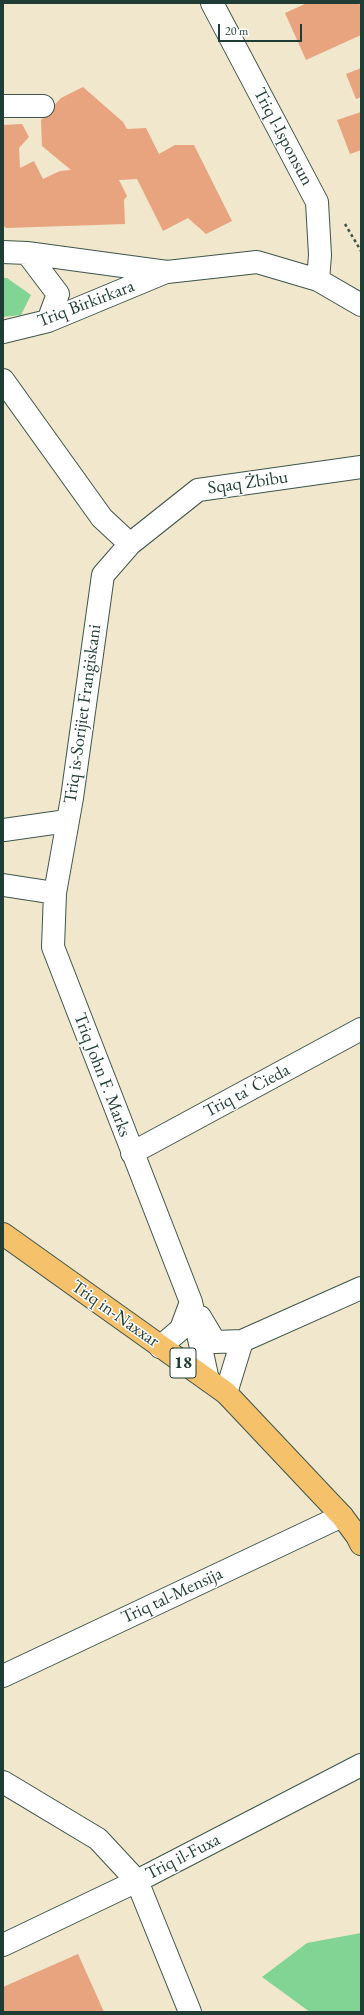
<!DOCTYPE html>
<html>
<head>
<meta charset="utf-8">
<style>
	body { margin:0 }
	#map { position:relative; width:364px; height:2015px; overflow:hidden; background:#f0e7cc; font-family:"EB Garamond",serif }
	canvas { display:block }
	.frame { position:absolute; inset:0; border:4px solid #1f3d34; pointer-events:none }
	.scale { position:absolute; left:218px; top:24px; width:84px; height:18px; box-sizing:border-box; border:2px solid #1f3d34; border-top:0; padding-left:5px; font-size:12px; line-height:14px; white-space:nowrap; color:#1f3d34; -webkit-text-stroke:3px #fff; paint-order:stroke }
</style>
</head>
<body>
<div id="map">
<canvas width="364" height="2015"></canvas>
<div class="frame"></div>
<div class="scale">20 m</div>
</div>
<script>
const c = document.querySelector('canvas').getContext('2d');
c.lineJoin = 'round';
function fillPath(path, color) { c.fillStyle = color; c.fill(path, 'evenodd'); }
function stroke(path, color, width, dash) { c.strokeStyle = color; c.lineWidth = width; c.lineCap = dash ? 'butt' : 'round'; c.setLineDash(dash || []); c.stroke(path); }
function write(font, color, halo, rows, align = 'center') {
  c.font = font + ' "EB Garamond",serif'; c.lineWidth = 3; c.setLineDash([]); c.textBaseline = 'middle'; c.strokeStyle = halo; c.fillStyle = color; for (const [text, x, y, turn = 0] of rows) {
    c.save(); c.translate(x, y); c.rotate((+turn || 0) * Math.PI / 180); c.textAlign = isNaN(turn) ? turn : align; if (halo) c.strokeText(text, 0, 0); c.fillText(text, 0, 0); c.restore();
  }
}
const green = new Path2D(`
	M3 278H7L31 295 21 315 3 317Z
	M361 1933V2012H310L262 1977 307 1943Z`);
const building = new Path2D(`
	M307 3H359L361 8V35L306 60 285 13Z
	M361 68V97L356 99 346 74Z
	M83 87 123 122 127 129 146 128 159 154 175 145H194L232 221 206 234 188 218 163 231 137 179 119 180 127 196 124 200 125 224 6 228 3 225V125L22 124 29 137 19 148 20 168 34 161 43 179 60 171 71 170 42 146 41 120 61 98Z
	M361 112V150L350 154 337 120Z
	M78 1954 104 2012H3V1987Z`);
const path = new Path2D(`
	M345 224 361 251`);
const minor = new Path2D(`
	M212 3 317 202 320 255 318 280
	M3 106H43
	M3 252 27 253 167 272 257 262 318 280 361 305
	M27 253 58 294 48 321
	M3 332 48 321 166 272
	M3 380 102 518 130 544
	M4 830 67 821
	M3 885 55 893 53 947 191 1302 208 1380
	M55 893 72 798 103 575 130 544 198 490 361 467
	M132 1153 361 1029
	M200 1317 215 1342 242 1341 361 1288
	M160 1347 181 1329 191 1302
	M226 1393 242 1341
	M3 1676 342 1516
	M3 1782 98 1839 137 1881 190 2012
	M3 1945 137 1881 361 1765`);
const major = new Path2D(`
	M3 1234 226 1393 342 1516 357 1536 361 1544`);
const shields = [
	[183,1363,26]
];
const shieldNames = [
	["18",183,1363]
];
const streetNames = [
	["Triq l-Isponsun",283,137,62],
	["Triq Birkirkara",86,304,-21],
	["Sqaq Żbibu",248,483,-8],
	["Triq is-Sorijiet Franġiskani",83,714,-82],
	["Triq John F. Marks",102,1075,69],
	["Triq ta' Ċieda",247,1091,-28],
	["Triq in-Naxxar",115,1314,35],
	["Triq tal-Mensija",172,1596,-25],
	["Triq il-Fuxa",183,1857,-27]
];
fillPath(green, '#82d495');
fillPath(building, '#e8a37f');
stroke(minor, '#3e564b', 24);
stroke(major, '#3e564b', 24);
stroke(path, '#3e564b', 2.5, [3, 3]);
stroke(minor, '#fff', 22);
stroke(major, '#f5c16b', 22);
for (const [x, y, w] of shields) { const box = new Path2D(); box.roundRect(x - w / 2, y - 15, w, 30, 3); c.fillStyle = '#fff'; c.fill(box); stroke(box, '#1f3d34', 1); }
write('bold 17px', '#1f3d34', null, shieldNames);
write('18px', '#1f3d34', '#fff', streetNames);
</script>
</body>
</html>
